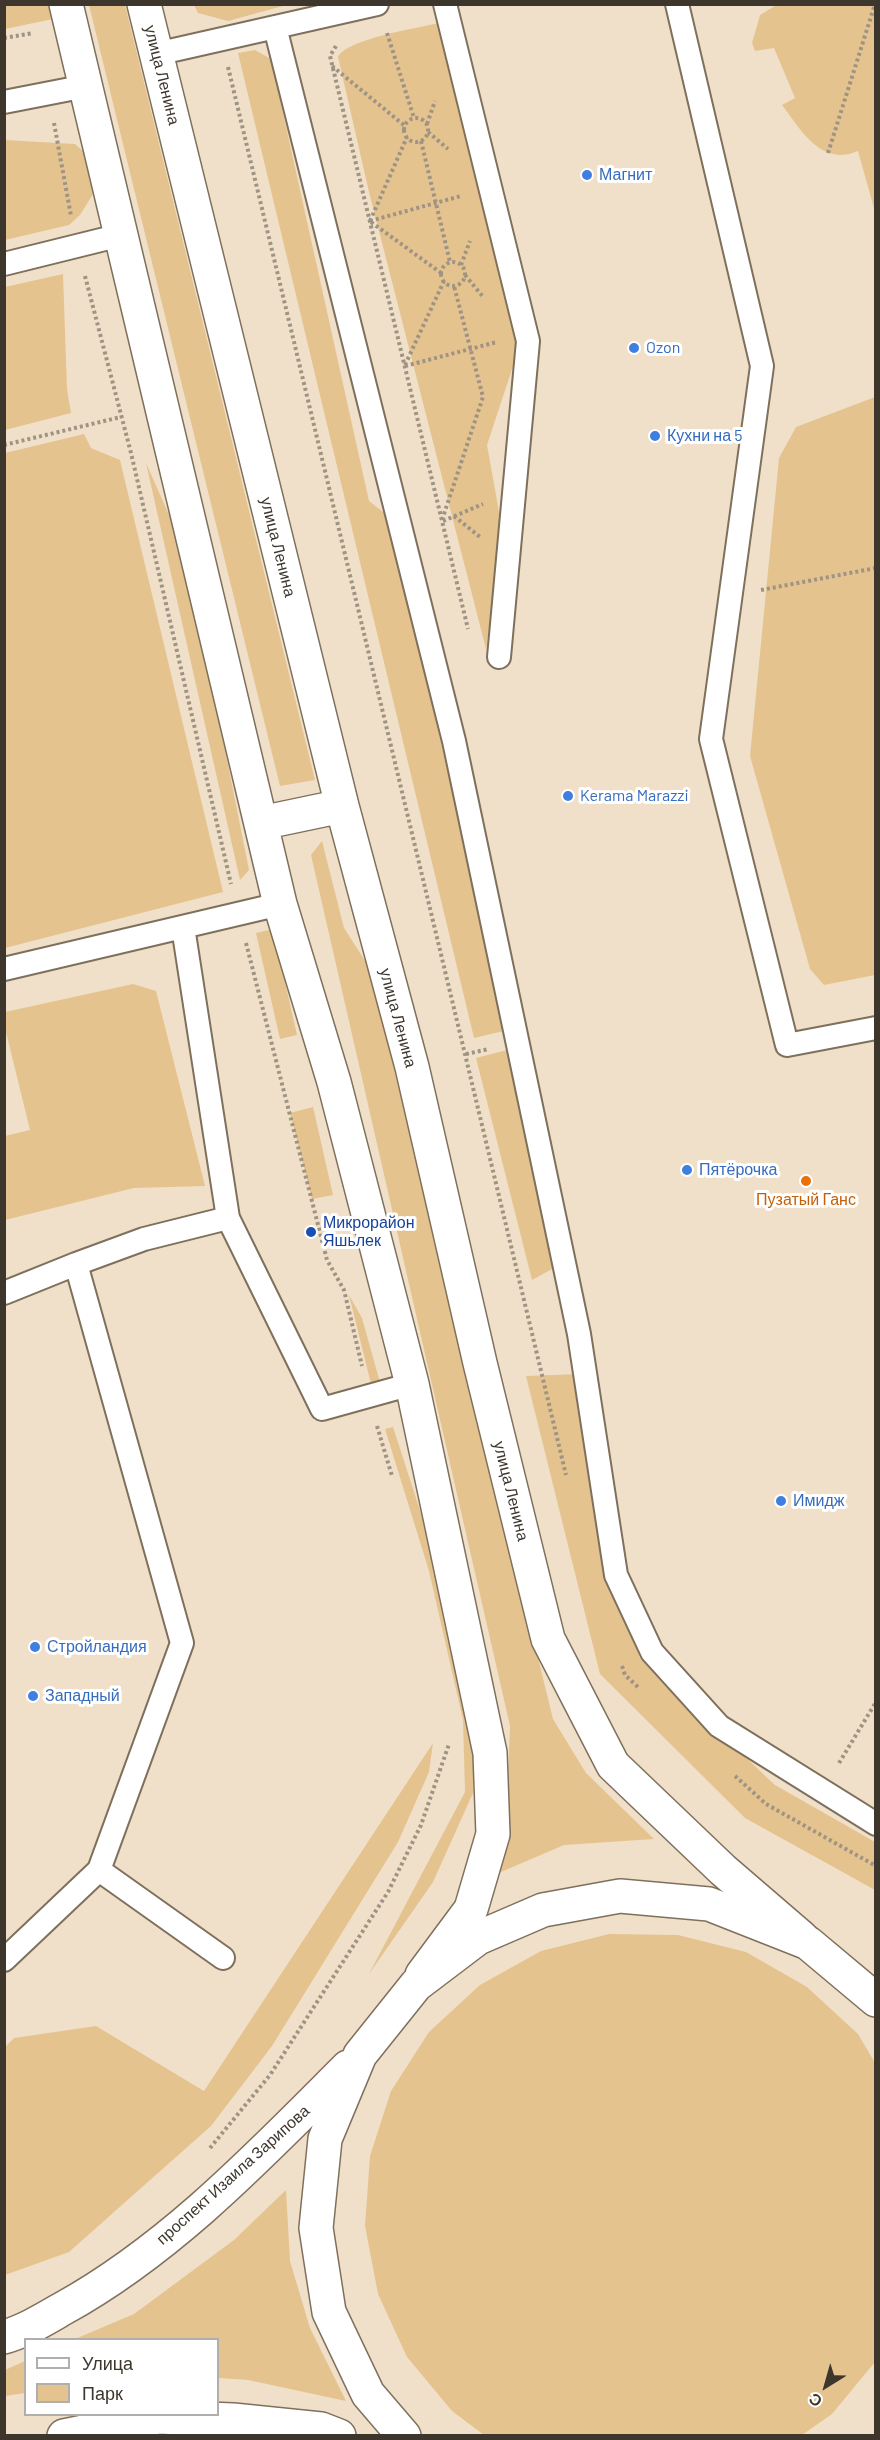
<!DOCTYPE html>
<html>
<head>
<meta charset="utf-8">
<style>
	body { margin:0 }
	#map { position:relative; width:880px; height:2440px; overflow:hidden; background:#f0e0c9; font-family:Barlow,sans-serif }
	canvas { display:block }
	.frame { position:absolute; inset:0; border:6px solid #3c362d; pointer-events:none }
	.legend { position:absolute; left:24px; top:2338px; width:195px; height:78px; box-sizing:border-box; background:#fff; border:2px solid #b1afab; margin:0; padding:8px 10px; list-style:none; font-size:18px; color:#3c362d }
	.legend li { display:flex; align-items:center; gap:12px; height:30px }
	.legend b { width:30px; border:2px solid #b1afab }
	.north { position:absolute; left:796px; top:2356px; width:60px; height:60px; -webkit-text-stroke:4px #fff; paint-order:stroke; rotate:217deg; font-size:16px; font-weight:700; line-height:24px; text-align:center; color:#3c362d }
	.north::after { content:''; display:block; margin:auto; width:21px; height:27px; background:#3c362d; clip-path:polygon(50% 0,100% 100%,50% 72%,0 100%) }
</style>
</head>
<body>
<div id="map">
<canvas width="880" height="2440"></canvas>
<div class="frame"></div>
<ul class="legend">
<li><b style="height:8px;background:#fff"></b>Улица</li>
<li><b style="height:16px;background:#e5c38f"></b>Парк</li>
</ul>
<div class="north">С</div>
</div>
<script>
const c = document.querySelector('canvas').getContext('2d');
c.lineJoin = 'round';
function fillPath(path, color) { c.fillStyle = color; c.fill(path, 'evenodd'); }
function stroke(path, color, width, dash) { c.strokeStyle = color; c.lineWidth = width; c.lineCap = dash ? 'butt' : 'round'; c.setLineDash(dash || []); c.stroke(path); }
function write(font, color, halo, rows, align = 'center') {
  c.font = font + ' Barlow,sans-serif'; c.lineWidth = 6; c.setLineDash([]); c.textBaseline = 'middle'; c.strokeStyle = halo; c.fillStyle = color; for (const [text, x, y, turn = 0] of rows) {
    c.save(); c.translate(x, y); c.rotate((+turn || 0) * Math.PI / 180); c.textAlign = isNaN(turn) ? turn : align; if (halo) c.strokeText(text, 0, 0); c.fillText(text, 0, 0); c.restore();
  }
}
const green = new Path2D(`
	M778 4 875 5V212L858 151C821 167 801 130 782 105L795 98 774 48 755 51 752 43 760 15Z
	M5 5H54L58 18 5 29Z
	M89 5H125L315 780 280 786Z
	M283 5V6L228 21 198 13 194 5Z
	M439 23 521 342 487 445 503 534 486 649 369 192 338 57C347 39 417 28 439 23Z
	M255 50 271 59 369 501 388 516 508 1030 474 1038 238 53Z
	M5 140 75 144 84 152 93 194 80 215 69 225 5 240Z
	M63 274 67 389 71 413 5 430V287Z
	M875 397V975L824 985 810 969 750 756 779 458 796 427Z
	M84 434 91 448 120 460 223 892 5 948V453Z
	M146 463 181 542 204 644 249 870 240 880Z
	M322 841 344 928 369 967 553 1719 586 1773 654 1839 564 1845 494 1875 507 1804 510 1726 311 855Z
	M273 929 297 1035 280 1039 256 933Z
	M133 984 156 991 205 1186 134 1188 5 1220V1136L30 1130 5 1028V1012Z
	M507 1050 556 1257 554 1268 532 1280 476 1058Z
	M313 1107 333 1195 312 1199 290 1113Z
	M349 1295 362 1318 381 1386 372 1388Z
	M579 1374 609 1575 640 1658 775 1785 875 1842V1890L745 1818 600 1674 526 1376Z
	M393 1427 438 1566 473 1722V1793L433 1882 369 1974 465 1792 463 1720 429 1571 385 1429Z
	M433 1743 429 1772 398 1842 272 2046 211 2126 69 2252 5 2275V2047L14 2038 96 2026 204 2091Z
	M609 1934 678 1935 746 1952 807 1987 858 2034 875 2063V2362L832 2414 802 2435H484L452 2411 407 2357 378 2294 365 2226 370 2156 391 2091 429 2032 480 1985 541 1951Z
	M286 2190 290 2261 310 2328 346 2401 248 2380 218 2378V2340L75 2339 134 2314 234 2240Z
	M25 2361V2393L5 2396V2370Z`);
const path = new Path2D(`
	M387 33 414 118
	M4 38 33 33
	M336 46 330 56 468 629
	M332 66 405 126
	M228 67 566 1475
	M404 130a12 12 0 1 1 24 0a12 12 0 1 1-24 0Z
	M54 123 71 216
	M427 124 435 101
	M428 132 448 149
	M421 141 450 262
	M828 153 875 4
	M370 221 461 196
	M370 221 407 137
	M371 222 441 273
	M441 274a12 12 0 1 1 24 0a12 12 0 1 1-24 0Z
	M461 265 470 241
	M465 275 484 298
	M85 276 131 453 231 884
	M405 365 444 281
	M405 366 497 342
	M875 397 876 398
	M4 445 121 417
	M454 516 480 537
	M442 520 483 397 454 286
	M443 521 483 504
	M761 590 876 568
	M246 943 327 1260 344 1290 362 1366
	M466 1054 489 1049
	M377 1426 392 1476
	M622 1666 625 1675 639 1688
	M839 1763 876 1702
	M735 1776 766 1804 876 1866
	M210 2148 270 2075 388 1892 421 1825 449 1744`);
const service = new Path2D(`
	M445 4 528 341 499 657
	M677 4 762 366 711 739 787 1045 876 1028
	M275 27 454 741 579 1334 616 1575 652 1652 719 1726 876 1824
	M156 54 377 4
	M4 102 86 86
	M4 264 121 235
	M183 927 228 1218 322 1409 412 1384
	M4 969 280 904
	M4 1293 76 1264
	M99 1870 223 1958
	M4 1960 99 1870 182 1643 76 1264 144 1239 228 1218`);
const secondary = new Path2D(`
	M66 4 280 904 334 1082 412 1384 490 1753 493 1834 471 1909 422 1975
	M144 4 342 806 412 1067 480 1363 548 1639 613 1765 723 1870 802 1938
	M261 823 342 806`);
const primary = new Path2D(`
	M4 2337C25 2331 43 2320 62 2309 171 2249 260 2155 348 2067
	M64 2436 158 2417 233 2420 321 2429 339 2436
	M404 2436 368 2394 329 2312 316 2228 325 2139 360 2055 416 1985 478 1938 543 1910 620 1896 709 1904 808 1943 876 2000`);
const markers = [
	[587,175,6,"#3f7fe0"],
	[634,348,6,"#3f7fe0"],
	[655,436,6,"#3f7fe0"],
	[568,796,6,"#3f7fe0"],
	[687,1170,6,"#3f7fe0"],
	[806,1181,6,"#e8710a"],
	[311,1232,6,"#1a4fb4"],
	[781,1501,6,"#3f7fe0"],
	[35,1647,6,"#3f7fe0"],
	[33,1696,6,"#3f7fe0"]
];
const streetNames = [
	["улица Ленина",162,75,76],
	["улица Ленина",278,547,76],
	["улица Ленина",398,1018,75],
	["улица Ленина",511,1491,76],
	["проспект Изаила Зарипова",233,2175,-42]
];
const shopNames = [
	["Магнит",599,175],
	["Ozon",646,348],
	["Кухни на 5",667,436],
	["Kerama Marazzi",580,796],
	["Пятёрочка",699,1170],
	["Имидж",793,1501],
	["Стройландия",47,1647],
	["Западный",45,1696]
];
const foodNames = [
	["Пузатый Ганс",806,1200]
];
const transitNames = [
	["Микрорайон",323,1223],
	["Яшьлек",323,1241]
];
fillPath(green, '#e5c38f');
stroke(service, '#7e705c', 26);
stroke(secondary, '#7e705c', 36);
stroke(primary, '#7e705c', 36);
stroke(path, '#9f9483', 4, [3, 3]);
stroke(service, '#fff', 22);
stroke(secondary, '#fff', 33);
stroke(primary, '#fff', 33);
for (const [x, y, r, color] of markers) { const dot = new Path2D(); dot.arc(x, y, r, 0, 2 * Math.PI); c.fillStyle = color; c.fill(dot); stroke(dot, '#fff', 2); }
write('16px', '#3c362d', '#fff', streetNames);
write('16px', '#366cbe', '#fff', shopNames, 'left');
write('16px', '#c56008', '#fff', foodNames);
write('16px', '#164399', '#fff', transitNames, 'left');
</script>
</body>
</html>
